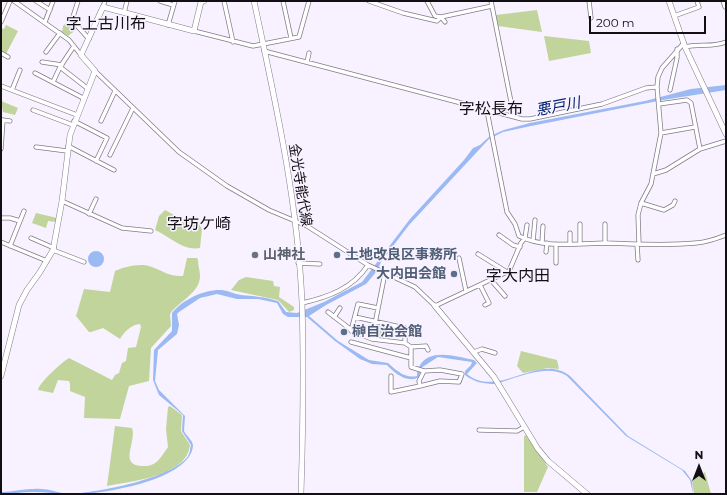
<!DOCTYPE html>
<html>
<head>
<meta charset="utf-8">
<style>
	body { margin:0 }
	#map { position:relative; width:727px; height:495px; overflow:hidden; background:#f8f1ff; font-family:Montserrat,sans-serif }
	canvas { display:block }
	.frame { position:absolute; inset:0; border:2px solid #120f14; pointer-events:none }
	.north { position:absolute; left:679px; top:447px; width:40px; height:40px; -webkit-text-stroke:3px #f8f1ff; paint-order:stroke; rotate:0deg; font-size:11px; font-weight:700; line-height:16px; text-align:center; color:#120f14 }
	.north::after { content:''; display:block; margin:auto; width:14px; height:18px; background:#120f14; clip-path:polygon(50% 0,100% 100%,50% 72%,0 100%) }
	.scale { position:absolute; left:589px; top:16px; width:117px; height:18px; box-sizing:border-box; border:2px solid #120f14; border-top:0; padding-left:5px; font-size:12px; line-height:14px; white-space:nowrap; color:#120f14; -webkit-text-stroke:3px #f8f1ff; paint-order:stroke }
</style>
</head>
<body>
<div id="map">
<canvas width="727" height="495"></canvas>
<div class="frame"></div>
<div class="north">N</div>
<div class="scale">200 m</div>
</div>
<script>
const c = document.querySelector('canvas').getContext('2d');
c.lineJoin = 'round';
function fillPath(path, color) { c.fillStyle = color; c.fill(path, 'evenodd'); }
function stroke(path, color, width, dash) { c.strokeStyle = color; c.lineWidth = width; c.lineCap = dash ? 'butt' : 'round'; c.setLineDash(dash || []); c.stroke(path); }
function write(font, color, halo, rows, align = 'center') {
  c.font = font + ' Montserrat,"Noto Sans JP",sans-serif'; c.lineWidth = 3; c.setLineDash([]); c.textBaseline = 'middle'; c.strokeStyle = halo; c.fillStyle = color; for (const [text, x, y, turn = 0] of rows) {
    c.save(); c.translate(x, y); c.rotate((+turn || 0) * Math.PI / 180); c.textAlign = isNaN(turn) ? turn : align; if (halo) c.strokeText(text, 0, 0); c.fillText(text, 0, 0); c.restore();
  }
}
const green = new Path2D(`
	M537 10 542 32 498 26 496 15Z
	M69 20 77 29 68 36 62 32 63 26Z
	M6 25 18 31 6 54 1 51V28L4 29Z
	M544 36 589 41 591 53 549 61Z
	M1 101 18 108 15 115 3 112Z
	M165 210 185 221 187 219 192 220 195 218 202 229 200 248C183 251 170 237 155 230L159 216Z
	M36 213 57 218 56 222 48 221 46 228 32 223Z
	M187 258H197L198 260C198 266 200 271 200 276 200 293 179 301 170 314L171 326 151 348 149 381 129 386 120 419 84 418 85 397 70 391V384L69 381 58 380 53 393 38 390C39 383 62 362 69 358L112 380 115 375 119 373 122 363 126 361 128 348 136 347 141 327 140 324C132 324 123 333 120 339L103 328 91 332H89L76 316 84 289 110 292 115 271C123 267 140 263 149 266 162 270 169 277 183 276Z
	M246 277 273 281 274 286 280 287 279 297 294 307V310L289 312 278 300 231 290 239 280Z
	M378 323 389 326 386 340 375 338 374 335Z
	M521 351 557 360 559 369 548 368 523 373 517 366Z
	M170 406 182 415 181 431 190 445C187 476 133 481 107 486L115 426 132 428C137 442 118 465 142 466 157 467 160 458 168 447L166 429 168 407Z
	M526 435 548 467 537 492H524V436Z
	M705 472 711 494H694L692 481Z`);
const water = new Path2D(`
	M726 85V90L663 100 531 126 503 132 489 139 409 225 381 262 377 271 366 284 326 305 309 316 338 341 369 360 388 363C396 370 405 379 417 376 417 374 417 370 419 367 429 347 457 357 474 360L477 363 467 374C498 400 540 351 570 376L628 436 685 471 692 481 693 494 690 480 682 470 626 436 567 376C547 363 517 378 496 384 484 384 474 382 465 375V371L471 365 472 362 438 357 421 368 419 377C408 384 394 373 387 365L372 364 360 359 335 341 307 317H288L283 314 277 303 258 299H237L217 294 200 298 179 312 177 314 179 325 177 334 158 350 155 381 159 390 185 416 184 431C186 436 193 440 193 446 190 479 108 493 81 494 64 495 48 492 32 492 22 492 11 494 1 494V492C14 492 27 488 41 489 51 489 60 494 71 494 98 492 172 479 188 456 190 453 190 449 191 445L182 431 183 415 159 395 153 380 154 350 172 331V313C183 299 205 289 222 290 229 291 234 294 241 295 253 296 265 297 278 301L286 312 297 313 324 302 362 282 410 219 464 160 473 148 480 145 490 136 504 130 530 123 645 101 691 89Z
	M88 259a8 8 0 1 1 16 0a8 8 0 1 1-16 0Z`);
const street = new Path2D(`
	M14 1 69 40 81 55
	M36 1 50 10
	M78 1 72 20 89 39
	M160 1 173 5
	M224 1 233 42
	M283 1 291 38
	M369 1 403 13 437 21 441 17 492 6
	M427 1 435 16 441 17 445 22
	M491 1 514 117
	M589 1 591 18
	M723 1 725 7
	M103 7 105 1
	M124 13 127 1
	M674 16 699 7 697 1
	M1 22 10 1
	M45 22 53 1
	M168 25 175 1
	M194 31 253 46 299 37 309 1
	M685 47C699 43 712 48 726 42
	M264 51 522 119H530L602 104 646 88 657 87
	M46 52 60 33
	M1 53 8 57
	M42 62 62 65
	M307 62 309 53
	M60 67 74 46
	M95 71 179 152 227 186 269 210 307 226 368 265 415 287 435 306 509 271 521 243 525 238 527 225
	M35 73 83 98
	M53 82 60 67 87 88
	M1 86 77 115
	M12 90 20 70
	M670 90 677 58V49
	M33 110 73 125
	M487 111 507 212 515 224 519 236C545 249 579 243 607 243 636 244 667 246 696 243 707 242 716 239 726 235
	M2 120 10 121
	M74 121 107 138 96 161
	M101 121 115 91
	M661 133 695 127
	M68 146 114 170
	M36 147 67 151
	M1 149 3 120
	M700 149 726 141
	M110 155 133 108
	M653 174 666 170 700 149 691 103 687 100 659 104
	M62 201 122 228 151 231
	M641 203 664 210 673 205 675 201
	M89 214 96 199
	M1 218H10L20 221
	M605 224V243
	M570 233V243
	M499 235 513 245 520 247
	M31 238 54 248
	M533 241 535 220
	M1 242 47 261
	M542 243 543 226
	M580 243V224
	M637 244 638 260
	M639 244 638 215 641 203 651 184 661 133 657 87 658 77 662 68 684 43
	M10 246 24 211
	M53 250 84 262
	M546 252 547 243
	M478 254 507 272
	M459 258 466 291
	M298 263 320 264
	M556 263V244
	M491 280 505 296
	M480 285 489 303 485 305
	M302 303C329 297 353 288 368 265
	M328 312 354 332 372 339 405 343V328L355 317
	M334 317 340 308
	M351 331 358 304 378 308
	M372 339 385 273
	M351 342 411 358V347
	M405 343 411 347 426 346 428 350
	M474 352 482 349 495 353
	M391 376V392L420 386 419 381 424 371 411 367V358
	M420 386 440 381 459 382 462 374 440 370 424 371
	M479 430 517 431 524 427`);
const secondary = new Path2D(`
	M254 1C275 100 298 201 302 303 304 367 303 430 301 494
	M669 1 685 47 726 134
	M435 306 494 377 538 449 548 461 587 494
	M1 376 19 305 27 290 40 272 53 250 62 201 70 135 95 71 81 55 103 7 194 31 201 2 204 1`);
const markers = [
	[255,255,4,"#6b7280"],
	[337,255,4,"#5c6f8a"],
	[454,274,4,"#5c6f8a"],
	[344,332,4,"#5c6f8a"]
];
const streetNames = [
	["金光寺能代線",300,185,81]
];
const worshipNames = [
	["山神社",263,255]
];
const serviceNames = [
	["土地改良区事務所",345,255],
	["大内田会館",446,274,"right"],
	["榊自治会館",352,332]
];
const waterNames = [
	["悪戸川",558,107,-11]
];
const quarterNames = [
	["字上古川布",106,24],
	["字松長布",491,109],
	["字坊ケ崎",199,224],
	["字大内田",518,276]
];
fillPath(green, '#c1d49b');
fillPath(water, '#9bb9f2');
stroke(street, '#827c88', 5);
stroke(secondary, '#827c88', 6);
stroke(street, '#fff', 3.5);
stroke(secondary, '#fff', 5);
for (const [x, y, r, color] of markers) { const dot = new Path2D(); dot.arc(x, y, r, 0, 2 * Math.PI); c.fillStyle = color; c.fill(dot); stroke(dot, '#f8f1ff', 1.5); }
write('14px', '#120f14', '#f8f1ff', streetNames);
write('bold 14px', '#5b616d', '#f8f1ff', worshipNames, 'left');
write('bold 14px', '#4e5e75', '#f8f1ff', serviceNames, 'left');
write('italic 15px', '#01206e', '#f8f1ff', waterNames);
write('16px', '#120f14', '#f8f1ff', quarterNames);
</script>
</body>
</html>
